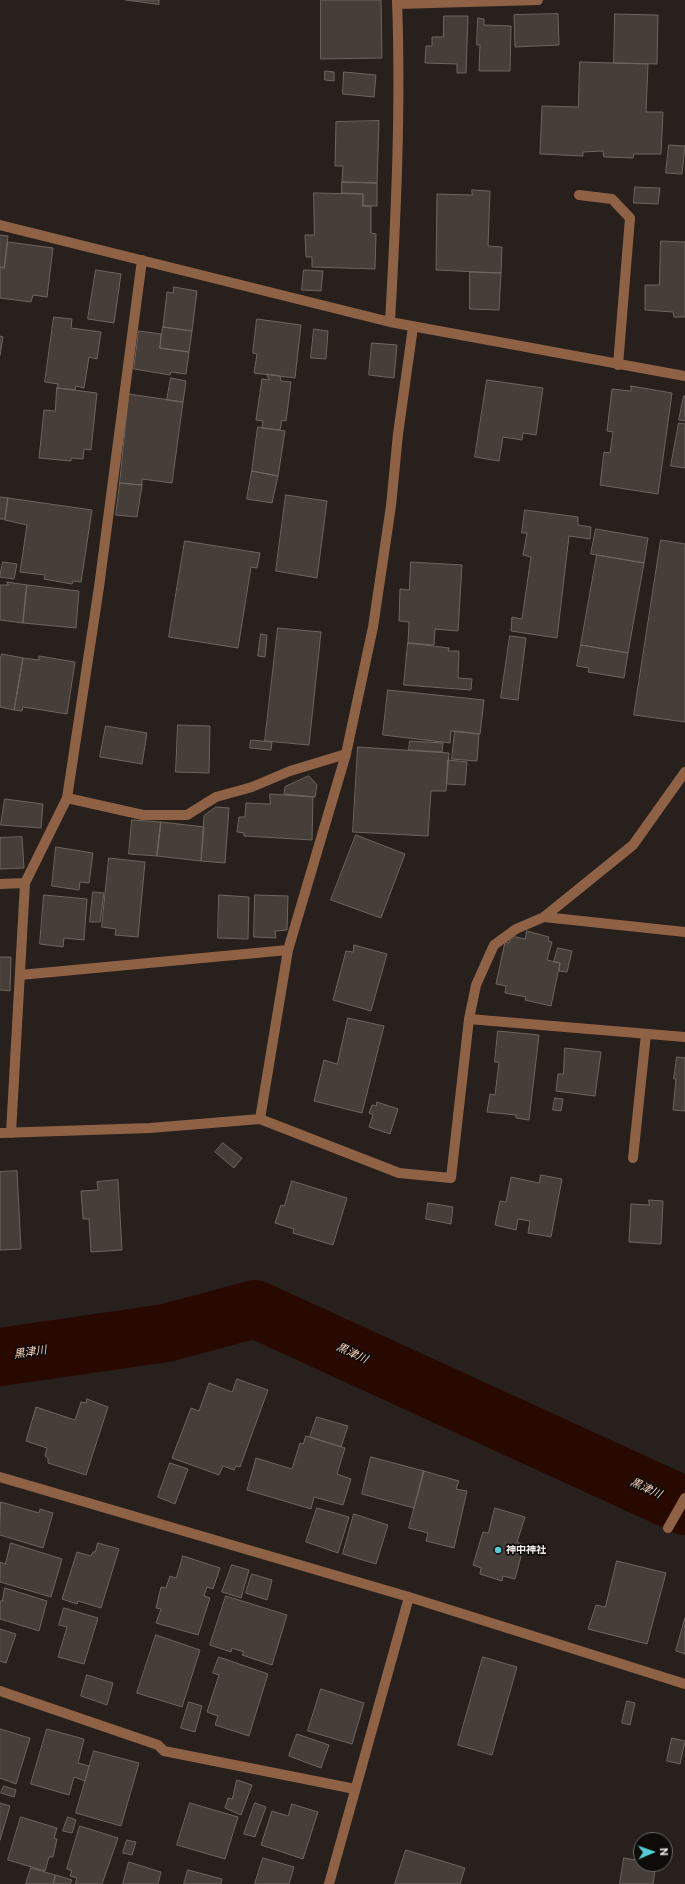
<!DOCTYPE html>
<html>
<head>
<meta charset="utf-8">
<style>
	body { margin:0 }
	#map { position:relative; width:685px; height:1884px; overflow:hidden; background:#27201c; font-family:Ubuntu,sans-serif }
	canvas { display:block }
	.north { position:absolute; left:633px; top:1832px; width:40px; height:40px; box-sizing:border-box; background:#0e0b09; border:1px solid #6a6764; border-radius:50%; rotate:88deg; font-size:11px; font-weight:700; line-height:16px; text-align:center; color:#f5f0ed }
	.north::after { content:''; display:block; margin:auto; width:14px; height:18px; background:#52ccd5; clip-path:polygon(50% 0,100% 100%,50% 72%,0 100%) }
</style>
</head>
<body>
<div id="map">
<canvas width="685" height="1884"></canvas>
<div class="north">N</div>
</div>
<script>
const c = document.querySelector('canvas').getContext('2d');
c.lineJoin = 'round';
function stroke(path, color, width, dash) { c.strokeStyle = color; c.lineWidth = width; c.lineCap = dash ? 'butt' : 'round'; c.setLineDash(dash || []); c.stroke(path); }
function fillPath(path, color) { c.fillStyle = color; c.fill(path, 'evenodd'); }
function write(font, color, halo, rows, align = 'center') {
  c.font = font + ' Ubuntu,"Noto Sans JP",sans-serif'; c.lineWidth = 3; c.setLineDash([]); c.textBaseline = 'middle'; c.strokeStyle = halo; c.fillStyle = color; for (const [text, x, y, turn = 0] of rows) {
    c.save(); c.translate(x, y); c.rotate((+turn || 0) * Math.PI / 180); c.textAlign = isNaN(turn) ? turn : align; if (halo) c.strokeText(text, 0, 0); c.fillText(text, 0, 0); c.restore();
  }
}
const river = new Path2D(`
	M0 1357 166 1333 255 1309 685 1506`);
const building = new Path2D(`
	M126 0H159V4Z
	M321 0H381L382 58 321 59Z
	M558 14 559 45 515 47 514 15Z
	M615 14 658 15 657 64 614 63Z
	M444 16H468L466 73H457V64L425 63 426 46H432V37H443Z
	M478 18 484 19V25L511 26 510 71H479L480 45H477Z
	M580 62 648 64 646 112H663L661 154H634L633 158 604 157 603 151 583 152V156L540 154 542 106 578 107Z
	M325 71 334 72V81L325 80Z
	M344 72 376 75 374 97 343 94Z
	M379 121 377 183 342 182 343 166H335L336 122Z
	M669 145 685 146 682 174 666 173Z
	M342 182 377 183V206H363V194L342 193Z
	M635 187 660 188 658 204 634 203Z
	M472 190 490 191 488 246 502 247 501 273 436 270 437 194 472 195Z
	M314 193 363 194V206H371V233L376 234 375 269 312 267V257H306L305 235H314Z
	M0 235 8 236 4 268 0 267Z
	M661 241 685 242V317H674L673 312 645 310V285H659Z
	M8 242 53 248 47 297 33 295 31 302 0 298V267L4 268Z
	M96 270 121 274 114 323 88 319Z
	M304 270 323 271 321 291 302 290Z
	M470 272 501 273 499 310 470 309Z
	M174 287 197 291 192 331 163 327 167 292 173 293Z
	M54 317 72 319 71 328 101 332 97 359 89 357 84 388 76 386 75 390 57 388 58 384 45 382Z
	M257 319 301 325 295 378 254 373 257 354 253 353Z
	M163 327 192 331 189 352 160 348Z
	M314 329 328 331 326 359 311 358Z
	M139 331 161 334 160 348 189 352 186 374 171 372 170 375 134 369Z
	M0 336 3 337 0 355Z
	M372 343 397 345 394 378 369 375Z
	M267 374 280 376 281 381 291 382 286 421 282 420 280 430 262 428 263 421 256 420 262 379 269 380Z
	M171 378 186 381 183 402 167 400Z
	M487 380 543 388 536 435 523 433 522 440 503 437 499 461 475 457Z
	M631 386 672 393 658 494 600 485 604 452 610 453 613 432 607 431 612 389 631 391Z
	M57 388 97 393 91 450 84 449 83 459 71 458V461L39 458 44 410 55 411Z
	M129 394 183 402 172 483 142 479V485L120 483Z
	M684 396H685V421L679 420Z
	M679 423 685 424V468L671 466Z
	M258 427 285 431 278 476 252 471Z
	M252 471 278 476 272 503 247 499Z
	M120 483 142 485 137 517 116 515Z
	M286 495 327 501 317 578 276 571Z
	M0 497 8 498 5 519H0Z
	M8 498 92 510 81 582 73 581 72 584 44 579 45 575 20 572 27 525 5 520Z
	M525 510 578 517V525L591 527 590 539 569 536 557 638 511 631 512 617 522 619 531 557 523 555 527 533H522Z
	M596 529 648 538 644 563 591 554Z
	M661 540 685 544V722L634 715Z
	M185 541 260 553 257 568 251 567 238 648 169 637Z
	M597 555 644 563 628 653 581 645Z
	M3 562 17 564 14 579 0 577Z
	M411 562 462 565 458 631 435 629 434 645 408 643 409 622 399 621 400 589 409 590Z
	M7 582 27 585 23 623 0 620V585H8Z
	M27 585 79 591 76 628 23 623Z
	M278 628 321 632 309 745 265 741Z
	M261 634 267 635 265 657 258 656Z
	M510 636 526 638 518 700 501 698Z
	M408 643 449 648 448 651H459L458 678 472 679 471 690 404 685Z
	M581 645 628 653 624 678 588 672 589 668 577 666Z
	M2 654 23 658 14 710 0 707V660Z
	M39 656 75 662 67 714 23 707 22 711 14 710 23 658 39 660Z
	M388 690 484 700 480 734 451 731 450 743 383 735Z
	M178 725 210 726 209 773 176 772Z
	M106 726 147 733 142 764 100 757Z
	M455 731 479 734 477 761 452 759Z
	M251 740 272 742 271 750 250 748Z
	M410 741 443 743 442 752 409 750Z
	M358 747 449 753 446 791H431L428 836 353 832Z
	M448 760 467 762 465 785 447 784Z
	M309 776 317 785 315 797 284 794 285 787Z
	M270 794 313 797 312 840 244 836V833L237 832 239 817H245L246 803 270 804Z
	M5 799 43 804 41 828 1 825Z
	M216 807 229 808 225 863 201 861 204 816Z
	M132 820 161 822 157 856 129 854Z
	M161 822 204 827 201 861 157 856Z
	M356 835 405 854 381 918 331 900Z
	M22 837 24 868 0 869V838Z
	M56 847 93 853 89 883 80 882 79 890 52 886Z
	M109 858 145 862 138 937 115 935 116 929 102 927Z
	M93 892 104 893 100 922H90Z
	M44 895 87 899 84 940 64 938 63 947 40 944Z
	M219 895 249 897 248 939 218 938Z
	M255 895 288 896 287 930 275 931 276 938 254 937Z
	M527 931 549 937 548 941 552 942 547 960 560 963 551 1006 525 1000 526 997 505 993 506 986 496 984 505 942 509 943 511 936 525 939Z
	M354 945 387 954 371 1011 333 1000 346 951 353 952Z
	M558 948 572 951 567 972 559 971 560 963 554 962Z
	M0 957H11L10 991 0 990Z
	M348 1018 384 1026 362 1113 314 1101 324 1060 337 1064Z
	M498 1031 539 1035 529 1120 516 1118V1115L487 1112 490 1094 495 1095 499 1062H495Z
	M565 1048 601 1052 595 1096 556 1091 558 1074H563Z
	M677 1057 685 1058V1111L673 1110 676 1079H674Z
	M555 1098 563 1099 561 1111 553 1110Z
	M377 1102 398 1109 390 1134 369 1127 373 1115 369 1113 372 1105 376 1106Z
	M223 1143 242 1158 234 1168 215 1152Z
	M17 1171 21 1249 0 1250V1172Z
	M541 1175 562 1179 551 1237 528 1233 530 1221 518 1219 516 1230 495 1225 500 1201 506 1202 511 1177 539 1183Z
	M118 1180 122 1250 91 1252 89 1219H83L81 1191 98 1190 97 1182Z
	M292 1181 347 1198 333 1245 293 1233 294 1229 275 1223 281 1205 284 1206Z
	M649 1200 663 1201 661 1244 629 1242 631 1204 649 1205Z
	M428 1203 453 1207 451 1224 426 1219Z
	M237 1379 268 1390 240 1467 236 1466 234 1470 223 1466 219 1475 172 1458 191 1408 199 1411 209 1383 232 1392Z
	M87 1399 108 1407 86 1475 48 1463V1458L45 1456 47 1448 26 1441 36 1407 75 1420 81 1402 86 1403Z
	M317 1417 348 1426 341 1447 310 1437Z
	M306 1436 345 1448 337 1474 351 1479 343 1505 314 1497 311 1509 247 1490 256 1458 292 1469 300 1443 303 1444Z
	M371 1457 424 1471 414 1508 362 1494Z
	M170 1463 188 1469 175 1504 158 1497Z
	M424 1471 459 1481 456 1489 467 1491 454 1548 426 1541 428 1533 409 1528Z
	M1 1502 39 1513 40 1509 53 1513 43 1548 0 1535Z
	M317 1508 349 1517 338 1553 306 1542Z
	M495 1508 525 1517 517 1542 524 1545 515 1579 503 1576 502 1581 480 1574 481 1568 473 1565 483 1532 488 1533Z
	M354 1514 388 1525 376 1564 343 1554Z
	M11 1543 62 1559 51 1597 0 1582V1562L5 1564Z
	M98 1543 119 1549 101 1608 78 1601 77 1604 62 1599 77 1552 91 1556 93 1552H95Z
	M183 1556 220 1568 213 1589 207 1587 204 1596 210 1598 198 1635 156 1623 161 1609 156 1608 161 1587 166 1588 170 1576 176 1578Z
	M617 1561 666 1573 647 1644 588 1629 596 1605 605 1607Z
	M232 1565 249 1570 241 1598 222 1592Z
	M252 1574 272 1580 267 1600 246 1593Z
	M5 1588 47 1601 39 1631 0 1619V1601H2Z
	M226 1596 287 1615 272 1665 242 1655 244 1652 232 1648 231 1652 210 1645Z
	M64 1608 98 1618 84 1664 58 1657 67 1627 59 1625Z
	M685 1618V1654L676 1651Z
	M0 1629 16 1634 6 1663 0 1661Z
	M156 1635 200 1650 182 1707 137 1693Z
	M219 1657 268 1674 249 1736 215 1725 218 1716 207 1712 219 1675 213 1673Z
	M483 1657 517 1667 492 1755 458 1745Z
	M87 1675 113 1683 107 1705 81 1696Z
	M321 1689 364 1703 352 1744 308 1731Z
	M627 1701 635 1703 630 1725 622 1723Z
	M189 1702 202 1706 195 1732 181 1728Z
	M0 1729 30 1738 16 1784 0 1778Z
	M47 1729 84 1739 78 1763 89 1766 85 1781 74 1777 69 1795 31 1784Z
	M297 1734 329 1745 321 1768 289 1756Z
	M672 1738 685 1741 680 1764 667 1761Z
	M94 1751 139 1763 121 1826 76 1813Z
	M237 1780 252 1785 241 1815 225 1808 228 1798 232 1799Z
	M4 1786 16 1790 14 1797 1 1793Z
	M0 1803 10 1806 0 1840Z
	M190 1803 238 1817 225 1859 177 1845Z
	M255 1803 266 1807 255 1837 244 1834Z
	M292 1804 318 1812 303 1859 261 1845 272 1811 288 1816Z
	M21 1817 57 1828 54 1838 57 1839 53 1857H49L45 1871 8 1860Z
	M68 1817 76 1820 72 1833 63 1831Z
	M80 1826 118 1838 102 1884H75L77 1878 70 1876 72 1871 67 1869Z
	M127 1840 136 1842 132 1855 123 1853Z
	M406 1850 465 1868 460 1884H395Z
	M263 1858 294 1867 289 1884H255Z
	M624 1858 641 1861V1864H656L653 1884H620Z
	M129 1862 161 1872 158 1884H123Z
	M31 1868 55 1875 53 1884H26Z
	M188 1870 222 1879 221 1884H184Z
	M56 1875 72 1880 70 1884H54Z`);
const lane = new Path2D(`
	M579 195 612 199 630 218 618 365`);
const street = new Path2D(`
	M397 4 538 0
	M0 225 390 322 685 376
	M390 322C396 215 401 108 397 0
	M67 798 143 815H187L216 797 252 787 290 771 346 754
	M0 884 25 883
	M544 917 685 932
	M20 975 288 950
	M469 1019 685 1037
	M260 1119 399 1173 451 1178 469 1019 476 985 494 945 516 929 544 917 633 845 685 772
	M0 1133 150 1128 260 1119 288 950 346 754 373 627 391 506 398 434 413 327
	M11 1133 25 883 67 798 99 587 142 260
	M633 1158 646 1034
	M0 1477 409 1597 685 1684
	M668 1528 685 1498
	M0 1691 158 1745 164 1751 355 1789
	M329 1884 409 1597`);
const markers = [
	[498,1550,4,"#52ccd5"]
];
const poiNames = [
	["神中神社",506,1550]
];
const waterNames = [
	["黒津川",30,1352,-8],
	["黒津川",352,1353,25],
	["黒津川",646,1488,25]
];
stroke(river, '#270900', 58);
fillPath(building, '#463e39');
stroke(building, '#6e6560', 1);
stroke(lane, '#8f6246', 10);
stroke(street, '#8f6246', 10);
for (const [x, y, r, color] of markers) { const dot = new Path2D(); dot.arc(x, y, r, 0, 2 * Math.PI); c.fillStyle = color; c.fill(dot); stroke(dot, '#0e0b09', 1.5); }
write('bold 10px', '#f5f0ed', '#0e0b09', poiNames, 'left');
write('italic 11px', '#f9d4bd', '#0e0b09', waterNames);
</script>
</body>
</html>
